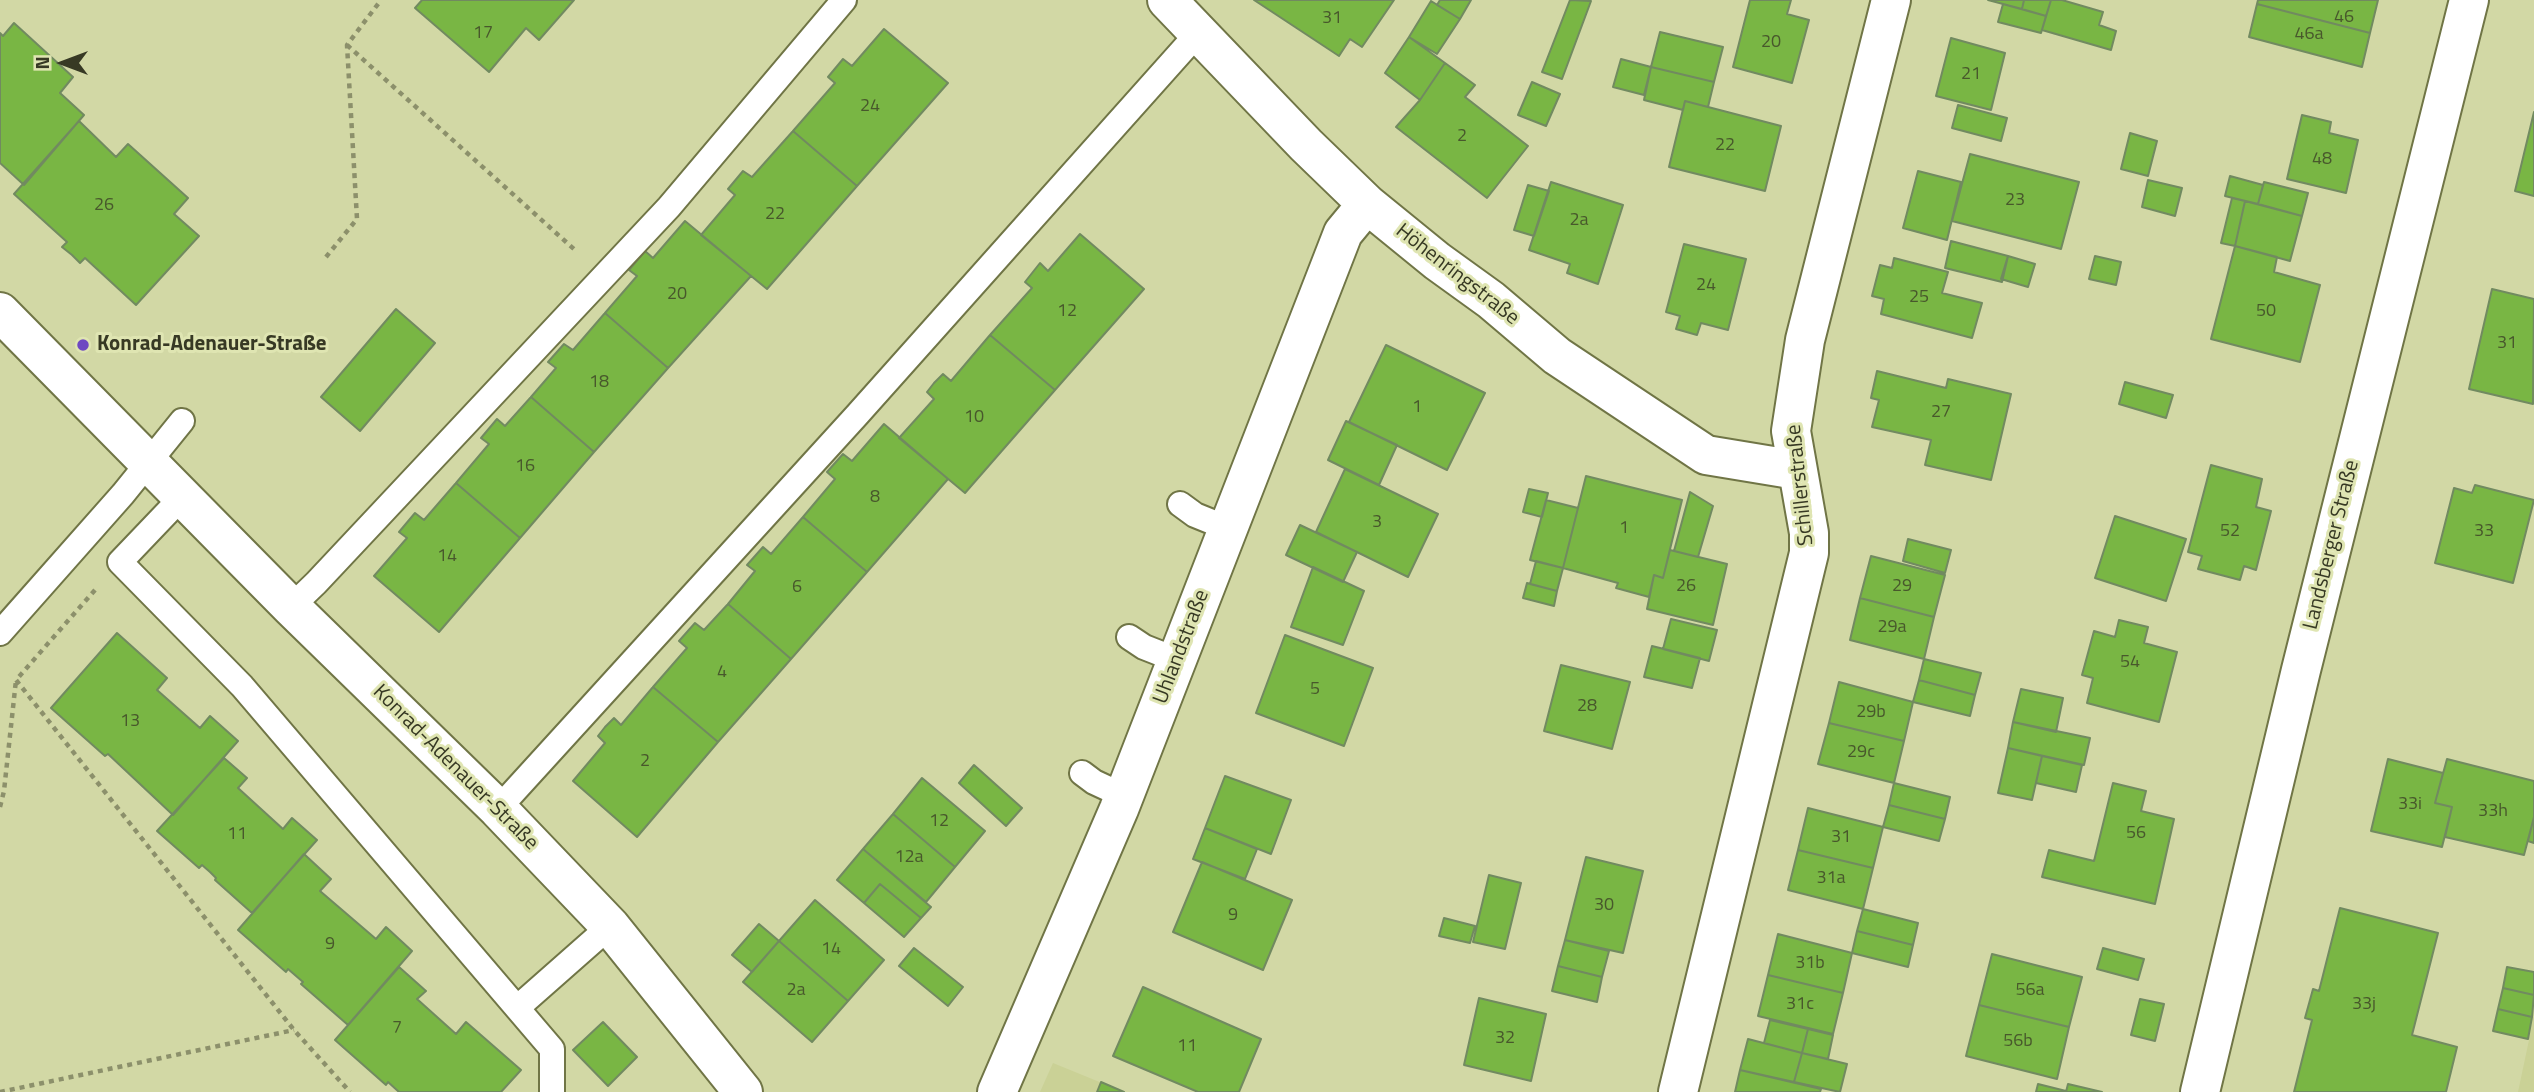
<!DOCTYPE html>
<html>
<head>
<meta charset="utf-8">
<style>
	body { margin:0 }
	#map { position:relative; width:2534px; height:1092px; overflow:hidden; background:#d2d8a5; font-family:"Titillium Web",sans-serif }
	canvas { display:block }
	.north { position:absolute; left:28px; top:28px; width:70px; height:70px; -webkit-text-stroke:5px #dfe5b2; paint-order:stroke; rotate:270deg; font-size:19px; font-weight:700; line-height:28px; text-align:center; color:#373924 }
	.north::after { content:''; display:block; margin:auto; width:24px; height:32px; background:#373924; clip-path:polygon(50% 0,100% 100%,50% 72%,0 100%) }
</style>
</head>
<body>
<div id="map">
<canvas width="2534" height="1092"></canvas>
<div class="north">N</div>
</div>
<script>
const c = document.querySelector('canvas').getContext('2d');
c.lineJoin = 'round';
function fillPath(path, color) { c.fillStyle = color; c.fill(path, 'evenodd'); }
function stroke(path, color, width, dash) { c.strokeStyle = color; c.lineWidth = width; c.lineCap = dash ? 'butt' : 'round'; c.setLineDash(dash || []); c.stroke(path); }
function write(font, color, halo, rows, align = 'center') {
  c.font = font + ' "Titillium Web",sans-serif'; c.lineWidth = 6; c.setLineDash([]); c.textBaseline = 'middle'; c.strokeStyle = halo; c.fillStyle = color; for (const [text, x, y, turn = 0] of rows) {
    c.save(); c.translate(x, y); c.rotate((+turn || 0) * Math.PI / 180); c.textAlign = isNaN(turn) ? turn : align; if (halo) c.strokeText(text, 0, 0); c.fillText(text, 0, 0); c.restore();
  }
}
const built = new Path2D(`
	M2507 967 2534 972V1092H2518L2529 1040 2493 1031Z
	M1053 1063 1124 1092H1040Z`);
const building = new Path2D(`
	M422 0H574L539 40 526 28 489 72 415 8Z
	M1254 0H1394L1362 47 1350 39 1339 56Z
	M1440 0H1471L1460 19 1437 5Z
	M1570 0 1591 1 1562 79 1542 72Z
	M1750 0H1791L1787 14 1809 20 1792 83 1733 67Z
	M1988 0H2024L2022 9Z
	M2024 0H2051L2046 16 2022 9Z
	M2051 0H2062L2103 12 2099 25 2116 31 2111 50 2042 30Z
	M2258 0H2378L2370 33 2257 4Z
	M1431 1 1460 19 1437 54 1409 37Z
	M2003 4 2046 16 2041 33 1998 22Z
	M2257 4 2370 33 2362 67 2249 37Z
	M14 23 73 77 60 93 84 115 24 185 0 163V33L3 36Z
	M884 29 948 83 857 186 793 131 835 83 828 77 843 59 852 66Z
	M1660 32 1723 47 1714 82 1651 67Z
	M1409 37 1445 63 1420 100 1385 73Z
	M1951 38 2005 53 1991 110 1936 96Z
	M1621 59 1651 67 1644 95 1613 87Z
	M1445 63 1475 85 1465 97 1528 146 1487 198 1396 127 1420 100Z
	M1651 67 1714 82 1708 107 1685 101 1683 110 1644 100Z
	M1532 82 1560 94 1546 126 1518 115Z
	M1685 101 1781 126 1765 191 1669 167Z
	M1958 105 2007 118 2001 141 1952 128Z
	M2534 112V196L2515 191Z
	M2302 115 2331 122 2329 133 2358 140 2346 193 2287 179Z
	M79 121 116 157 128 144 188 198 174 214 199 236 136 305 85 258 80 263 72 255 62 247 67 242 14 194Z
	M793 131 857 186 767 289 701 235 735 195 728 189 743 171 752 177Z
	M2130 133 2157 141 2148 176 2121 169Z
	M1970 154 2079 182 2061 249 1952 221Z
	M1918 171 1961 182 1947 240 1903 228Z
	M2230 176 2263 185 2258 204 2225 196Z
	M2148 180 2182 188 2175 216 2142 207Z
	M1551 182 1623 205 1598 284 1567 273 1570 264 1529 250Z
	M2264 182 2308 193 2302 216 2258 204Z
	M1528 185 1549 191 1534 236 1514 230Z
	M2232 198 2245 201 2235 246 2221 243Z
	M2245 201 2302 216 2290 261 2235 246Z
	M685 221 751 276 668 368 605 313 637 276 629 270 645 251 653 258Z
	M1080 234 1144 289 1055 390 990 335 1032 288 1025 282 1040 263 1048 271Z
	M1951 241 2008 256 2002 282 1945 268Z
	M1684 244 1746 259 1728 330 1701 323 1697 335 1676 329 1680 316 1666 312Z
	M2235 246 2277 257 2274 272 2320 285 2300 362 2211 339Z
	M2008 256 2035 264 2028 287 2001 279Z
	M2095 256 2121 262 2116 285 2089 279Z
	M1894 258 1948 272 1942 293 1982 303 1972 338 1881 314 1884 299 1872 296 1880 265 1892 268Z
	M2492 289 2534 299 2533 404 2469 389Z
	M396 309 435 343 360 431 321 397Z
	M605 313 668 368 594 452 531 397 556 368 548 362 564 344 573 350Z
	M990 335 1055 390 965 493 899 438 934 399 927 392 934 383 943 374 951 381Z
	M1386 345 1485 393 1447 470 1349 422Z
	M1877 371 1946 388 1948 379 2011 394 1991 480 1925 465 1931 440 1872 427 1879 400 1871 398Z
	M2125 382 2173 395 2166 418 2119 404Z
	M531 397 594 452 520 538 456 483 489 444 481 438 497 419 505 426Z
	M1346 421 1397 445 1379 485 1328 460Z
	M884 424 948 479 867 572 803 517 835 479 827 472 843 454 852 461Z
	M2211 465 2262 479 2256 507 2271 511 2256 570 2244 566 2240 580 2198 569 2202 556 2188 552Z
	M1345 469 1438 514 1408 577 1316 532Z
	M1586 476 1682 500 1663 578 1654 575 1649 597 1616 588 1618 583 1563 568Z
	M456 483 520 538 439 632 374 576 407 538 399 532 415 513 424 520Z
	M2475 485 2534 500 2513 583 2435 563 2454 488 2472 493Z
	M1529 489 1548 493 1542 517 1523 512Z
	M1690 492 1713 506 1698 557 1674 551Z
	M1546 500 1578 508 1563 568 1530 560Z
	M2115 516 2186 539 2166 601 2095 578Z
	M803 517 867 572 791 659 728 604 755 571 747 565 763 547 771 554Z
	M1300 525 1357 552 1343 582 1286 555Z
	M1908 539 1951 550 1945 573 1903 561Z
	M1670 550 1727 564 1713 625 1647 609 1654 575 1663 578Z
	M1871 556 1945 575 1934 617 1860 598Z
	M1536 561 1563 568 1557 591 1530 584Z
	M1313 567 1364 591 1343 645 1291 627Z
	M1527 583 1557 591 1554 606 1523 598Z
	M1860 598 1934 617 1924 659 1850 640Z
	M728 604 791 659 718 742 653 687 687 648 679 641 695 623 704 630Z
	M1671 619 1717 630 1709 661 1663 649Z
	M2119 620 2148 627 2144 643 2177 652 2159 722 2087 703 2093 678 2082 675 2094 631 2115 637Z
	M117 633 167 678 157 690 200 728 210 716 238 741 173 815 108 754 105 756 51 708Z
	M1285 635 1373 668 1344 746 1256 713Z
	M1652 646 1700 658 1692 688 1644 677Z
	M1924 659 1981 673 1975 695 1919 680Z
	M1561 665 1630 682 1612 749 1544 731Z
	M1919 680 1975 695 1970 716 1913 702Z
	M1839 682 1913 702 1904 741 1829 723Z
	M653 687 718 742 637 837 573 781 605 743 598 736 605 727 614 718 621 725Z
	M2021 689 2063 698 2056 732 2013 722Z
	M2013 722 2090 738 2084 765 2008 748Z
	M1829 723 1904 741 1894 783 1818 764Z
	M2008 748 2042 756 2032 800 1998 793Z
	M2042 756 2082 765 2076 792 2036 783Z
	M224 758 247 778 238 788 283 829 292 818 317 840 252 913 215 880 216 878 210 872 202 865 199 868 157 831Z
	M2388 759 2443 773 2435 803 2452 807 2442 847 2371 831Z
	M2447 759 2534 781V817L2524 855 2445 837 2452 807 2435 803Z
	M974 765 1022 808 1006 826 959 783Z
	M1225 776 1291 800 1271 854 1205 828Z
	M922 778 985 831 955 867 893 814Z
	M1894 783 1950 797 1945 819 1889 805Z
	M2113 783 2146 791 2141 811 2174 819 2155 904 2042 877 2049 850 2094 861Z
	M1889 805 1945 819 1939 841 1883 827Z
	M1808 808 1883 827 1873 868 1798 850Z
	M893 814 955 867 926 902 863 849Z
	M2534 817V843L2528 841Z
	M1205 828 1257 849 1245 879 1193 859Z
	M863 849 931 907 921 918 880 884 864 903 837 880Z
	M1798 850 1873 868 1863 909 1788 890Z
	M304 854 331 879 320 891 376 939 386 927 412 951 348 1025 301 984 303 982 288 969 286 972 238 930Z
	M1586 857 1643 871 1623 953 1565 940Z
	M1202 862 1292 900 1263 970 1173 932Z
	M1489 875 1521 883 1505 949 1473 942Z
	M880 884 921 918 904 937 864 903Z
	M815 900 884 960 848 1001 779 941Z
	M2340 908 2438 933 2412 1035 2457 1047 2446 1092H2294L2312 1020 2305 1018 2313 989 2319 991Z
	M1863 909 1918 923 1913 945 1857 931Z
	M1444 918 1475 926 1470 943 1439 936Z
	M759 924 779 941 752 972 732 955Z
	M1857 931 1913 945 1908 967 1852 953Z
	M1778 934 1852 953 1843 993 1768 975Z
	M1565 940 1609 951 1602 977 1558 966Z
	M779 941 848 1001 812 1042 743 982Z
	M914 948 963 987 948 1006 899 966Z
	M2103 948 2144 959 2138 980 2097 969Z
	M1992 954 2082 977 2069 1027 1979 1005Z
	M1558 966 1602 977 1597 1002 1552 991Z
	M399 967 426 991 417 999 456 1034 466 1022 521 1070 501 1092H399L388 1082 386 1085 335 1040Z
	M2507 967 2534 972V995L2503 988Z
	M1768 975 1843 993 1833 1034 1758 1016Z
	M1143 987 1261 1039 1239 1092H1198L1113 1056Z
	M2503 988 2534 995 2532 1017 2498 1009Z
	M1479 998 1546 1014 1531 1081 1464 1065Z
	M2140 999 2164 1004 2155 1041 2131 1035Z
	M1979 1005 2069 1027 2057 1079 1966 1056Z
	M2498 1009 2532 1017 2528 1039 2493 1031Z
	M1770 1020 1808 1029 1802 1053 1764 1043Z
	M603 1022 637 1057 608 1086 573 1050Z
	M1808 1029 1833 1035 1828 1059 1802 1053Z
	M1748 1039 1802 1053 1794 1082 1740 1070Z
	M1802 1053 1847 1064 1840 1092 1794 1082Z
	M1740 1070 1821 1089 1820 1092H1735Z
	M1101 1082 1124 1092H1097Z
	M2038 1084 2066 1091V1092H2036Z
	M2068 1084 2102 1092H2066Z`);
const path = new Path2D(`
	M347 45 575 250
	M326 257 357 219 347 45 381 0
	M95 590 16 680 294 1030 350 1092
	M0 807 4 791 16 680
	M0 1092 294 1030`);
const service = new Path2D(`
	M183 496 120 562 242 686 552 1049V1092
	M1180 504 1195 515 1227 528
	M291 607 316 583 669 207 844 0
	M0 633 123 494 182 421
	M1129 637 1144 647 1177 660
	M1082 773 1094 782 1124 796
	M498 809 857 415 1198 33
	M517 1008 610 926`);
const minor = new Path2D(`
	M1167 0 1306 145 1367 204 1437 261 1491 300 1557 356 1706 455 1797 470
	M0 312 291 607 498 809 610 926 743 1092
	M997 1092 1119 809 1343 233 1367 204
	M1678 1092 1809 553V533L1791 431 1805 340 1891 0`);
const tertiary = new Path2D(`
	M2200 1092 2301 670 2469 0`);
const markers = [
	[83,345,7,"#6e49c2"]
];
const numberNames = [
	["46",2344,18],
	["31",1332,19],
	["17",483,34],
	["46a",2309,35],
	["20",1771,43],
	["21",1971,75],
	["24",870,107],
	["2",1462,137],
	["22",1725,146],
	["48",2322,160],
	["23",2015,201],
	["26",104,206],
	["22",775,215],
	["2a",1579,221],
	["24",1706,286],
	["20",677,295],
	["25",1919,298],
	["12",1067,312],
	["50",2266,312],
	["31",2507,344],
	["18",599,383],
	["1",1417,408],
	["27",1941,413],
	["10",974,418],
	["16",525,467],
	["8",875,498],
	["3",1377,523],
	["1",1624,529],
	["52",2230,532],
	["33",2484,532],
	["14",447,557],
	["26",1686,587],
	["29",1902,587],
	["6",797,588],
	["29a",1892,628],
	["54",2130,663],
	["4",722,673],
	["5",1315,690],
	["28",1587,707],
	["29b",1871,713],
	["13",130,722],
	["29c",1861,753],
	["2",645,762],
	["33i",2410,805],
	["33h",2493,812],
	["12",939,822],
	["56",2136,834],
	["11",237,835],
	["31",1841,838],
	["12a",909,858],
	["31a",1831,879],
	["30",1604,906],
	["9",1233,916],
	["9",330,945],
	["14",831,950],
	["31b",1810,964],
	["2a",796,991],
	["56a",2030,991],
	["31c",1800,1005],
	["33j",2364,1005],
	["7",397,1029],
	["32",1505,1039],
	["56b",2018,1042],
	["11",1187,1047]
];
const streetNames = [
	["Höhenringstraße",1457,275,38],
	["Schillerstraße",1801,485,-96],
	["Landsberger Straße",2332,545,-76],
	["Uhlandstraße",1182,647,-69],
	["Konrad-Adenauer-Straße",455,768,45]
];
const poiNames = [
	["Konrad-Adenauer-Straße",97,345]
];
fillPath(built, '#cad196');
fillPath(building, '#79b644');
stroke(building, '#718a60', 2);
stroke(service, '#707546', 28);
stroke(minor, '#707546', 42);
stroke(tertiary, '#707546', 42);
stroke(path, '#8c906b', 4.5, [5, 5]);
stroke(service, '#fff', 24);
stroke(minor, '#fff', 38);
stroke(tertiary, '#fff', 38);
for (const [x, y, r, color] of markers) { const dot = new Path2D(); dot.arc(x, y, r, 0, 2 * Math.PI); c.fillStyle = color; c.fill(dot); stroke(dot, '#dfe5b2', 2.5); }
write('18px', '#48582c', null, numberNames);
write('21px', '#373924', '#dfe5b2', streetNames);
write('bold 21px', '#373924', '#dfe5b2', poiNames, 'left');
</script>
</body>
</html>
